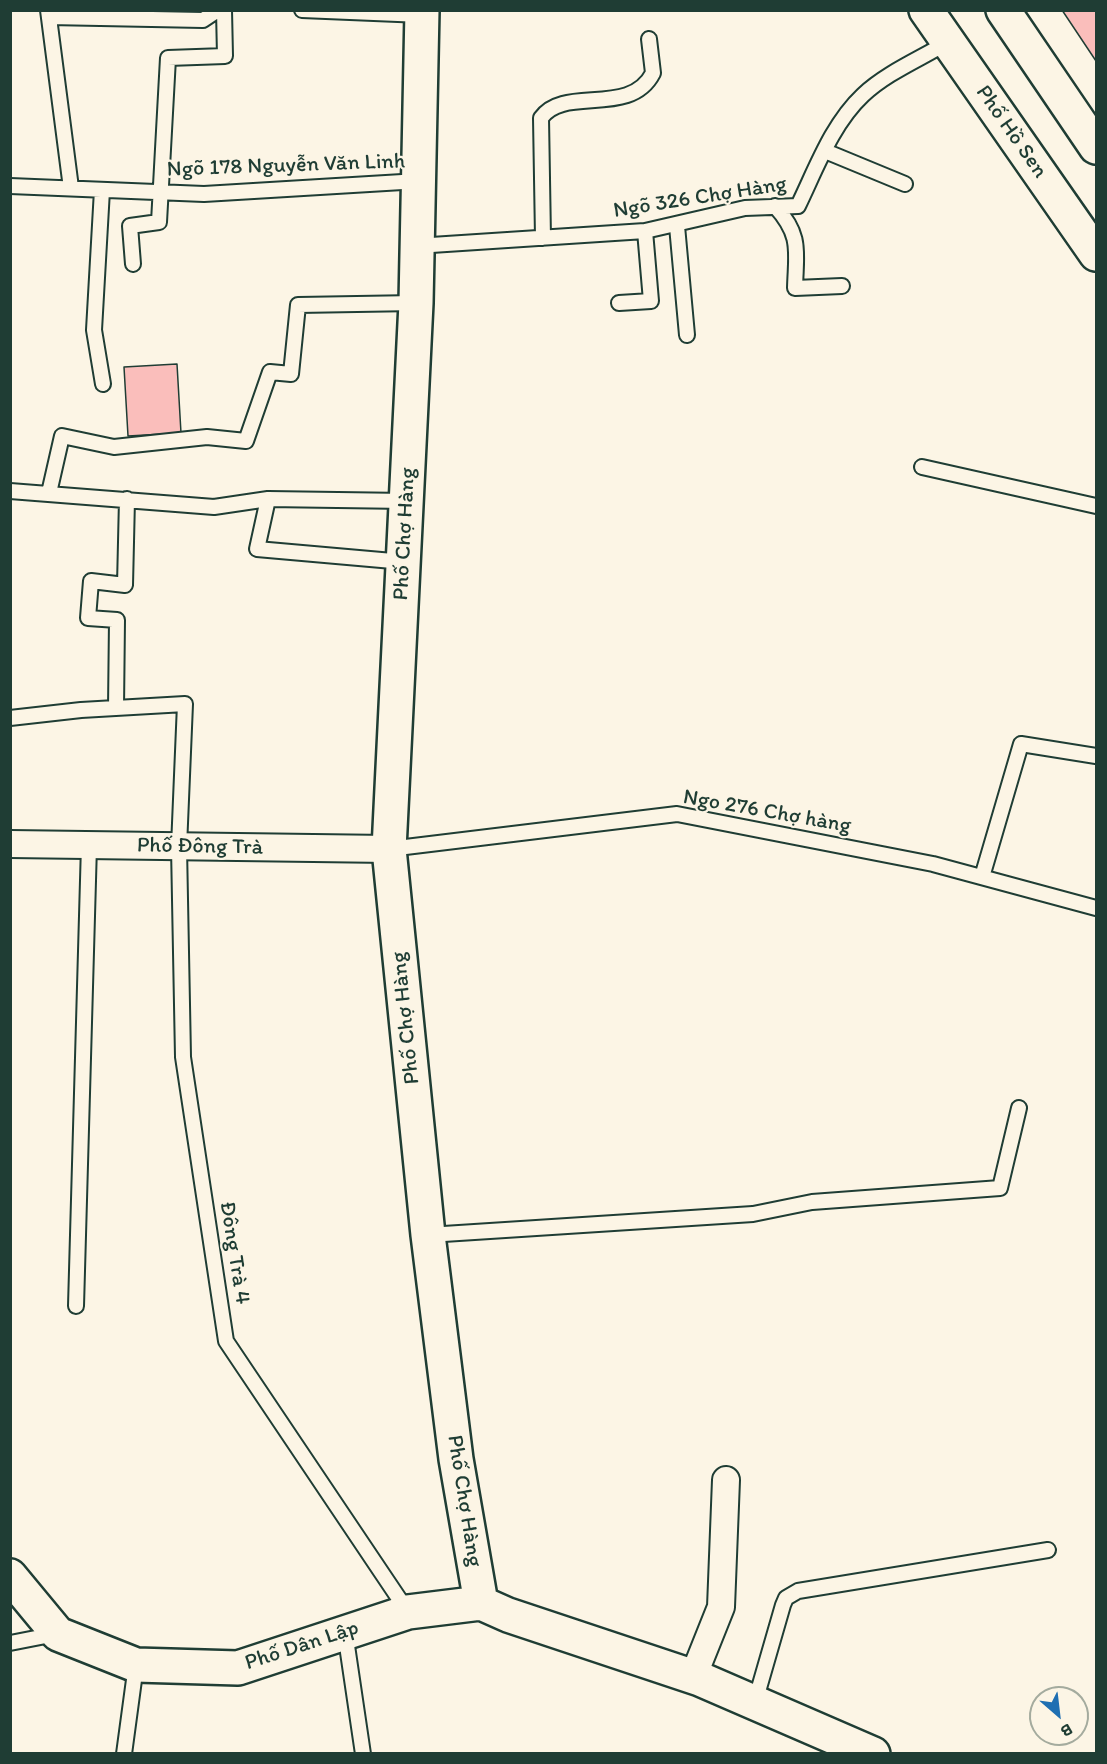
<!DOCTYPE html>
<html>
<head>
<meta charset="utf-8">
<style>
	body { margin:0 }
	#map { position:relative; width:1107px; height:1764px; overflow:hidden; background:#fcf5e5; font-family:Itim,sans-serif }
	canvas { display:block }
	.frame { position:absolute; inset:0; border:12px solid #1f3d34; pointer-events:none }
	.north { position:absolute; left:1029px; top:1686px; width:60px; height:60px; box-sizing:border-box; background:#fcf5e5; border:2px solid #a4ab9e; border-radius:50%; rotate:152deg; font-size:16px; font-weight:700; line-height:24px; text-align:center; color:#1f3d34 }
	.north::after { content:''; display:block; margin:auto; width:21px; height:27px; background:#1f6fb2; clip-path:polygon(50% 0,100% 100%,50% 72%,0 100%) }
</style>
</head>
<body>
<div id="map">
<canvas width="1107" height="1764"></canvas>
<div class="frame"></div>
<div class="north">B</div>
</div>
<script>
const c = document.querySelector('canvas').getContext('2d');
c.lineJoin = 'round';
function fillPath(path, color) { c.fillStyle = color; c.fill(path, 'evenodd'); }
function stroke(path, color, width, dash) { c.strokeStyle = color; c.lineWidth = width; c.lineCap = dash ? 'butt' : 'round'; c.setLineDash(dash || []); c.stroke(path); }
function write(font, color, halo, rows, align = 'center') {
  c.font = font + ' Itim,sans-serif'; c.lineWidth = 4.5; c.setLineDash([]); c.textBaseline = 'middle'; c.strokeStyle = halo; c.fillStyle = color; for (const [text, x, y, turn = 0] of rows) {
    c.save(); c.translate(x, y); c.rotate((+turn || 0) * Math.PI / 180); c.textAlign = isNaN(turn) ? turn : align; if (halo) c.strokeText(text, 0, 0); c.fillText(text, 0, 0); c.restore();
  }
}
const building = new Path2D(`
	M1062 10H1096V61Z
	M177 364 181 433 128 436 124 367Z`);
const service = new Path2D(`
	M48 10 71 188
	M302 10 422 15
	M49 17 203 20 218 10
	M825 151 905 184
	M10 186 204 194 419 181
	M102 190 94 330 103 384
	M775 206C802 236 796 251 795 288L842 286
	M677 226 687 335
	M543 238 541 118C564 85 630 118 653 73L649 39
	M416 246 645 231 745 208 798 206C816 169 832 124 863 95 886 73 920 59 948 42
	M133 264 130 226 159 222 168 58 225 56 224 10
	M619 303 651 301 645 231
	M922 467 1096 506
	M10 491 214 507 268 499 407 501
	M49 493 62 436 114 447 207 437 246 441 270 372 291 374 298 305 416 303
	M268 499 257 549 404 562
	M116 708 117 620 88 618 91 581 125 585 127 499
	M10 718 81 710 185 704 179 847 183 1057 226 1341 408 1612
	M389 849 677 814 933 864 1096 908
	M982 877 1021 744 1096 756
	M428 1235 753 1214 812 1202 1000 1188 1019 1108
	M76 1306 89 845
	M345 1632 363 1754
	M10 1643 56 1634
	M755 1702 783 1605 786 1598 798 1591 1048 1550
	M124 1754 136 1665`);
const minor = new Path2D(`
	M10 844 389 849
	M693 1677 721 1607 726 1480`);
const tertiary = new Path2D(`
	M422 10 416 303 389 849 428 1235 456 1459 481 1603 508 1615 700 1679 873 1754
	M10 1576 58 1634 136 1665 238 1668 408 1612 481 1603`);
const secondary = new Path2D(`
	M926 10 1096 254
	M1003 10 1096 147`);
const streetNames = [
	["Phố Hồ Sen",1011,132,55],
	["Ngõ 178 Nguyễn Văn Linh",286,166,-2],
	["Ngõ 326 Chợ Hàng",700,198,-9],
	["Phố Chợ Hàng",405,534,-87],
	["Ngo 276 Chợ hàng",767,812,10],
	["Phố Đông Trà",200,847,1],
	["Phố Chợ Hàng",406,1018,-96],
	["Đông Trà 4",234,1253,81],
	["Phố Chợ Hàng",464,1501,81],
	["Phố Dân Lập",302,1646,-18]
];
fillPath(building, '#fabebb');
stroke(building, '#1f3d34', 1.5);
stroke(service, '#1f3d34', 18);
stroke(minor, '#1f3d34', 30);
stroke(tertiary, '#1f3d34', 38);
stroke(secondary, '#1f3d34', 38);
stroke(service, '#fcf5e5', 14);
stroke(minor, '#fcf5e5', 26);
stroke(tertiary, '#fcf5e5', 33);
stroke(secondary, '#fcf5e5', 33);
write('22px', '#1f3d34', '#fcf5e5', streetNames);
</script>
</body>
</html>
